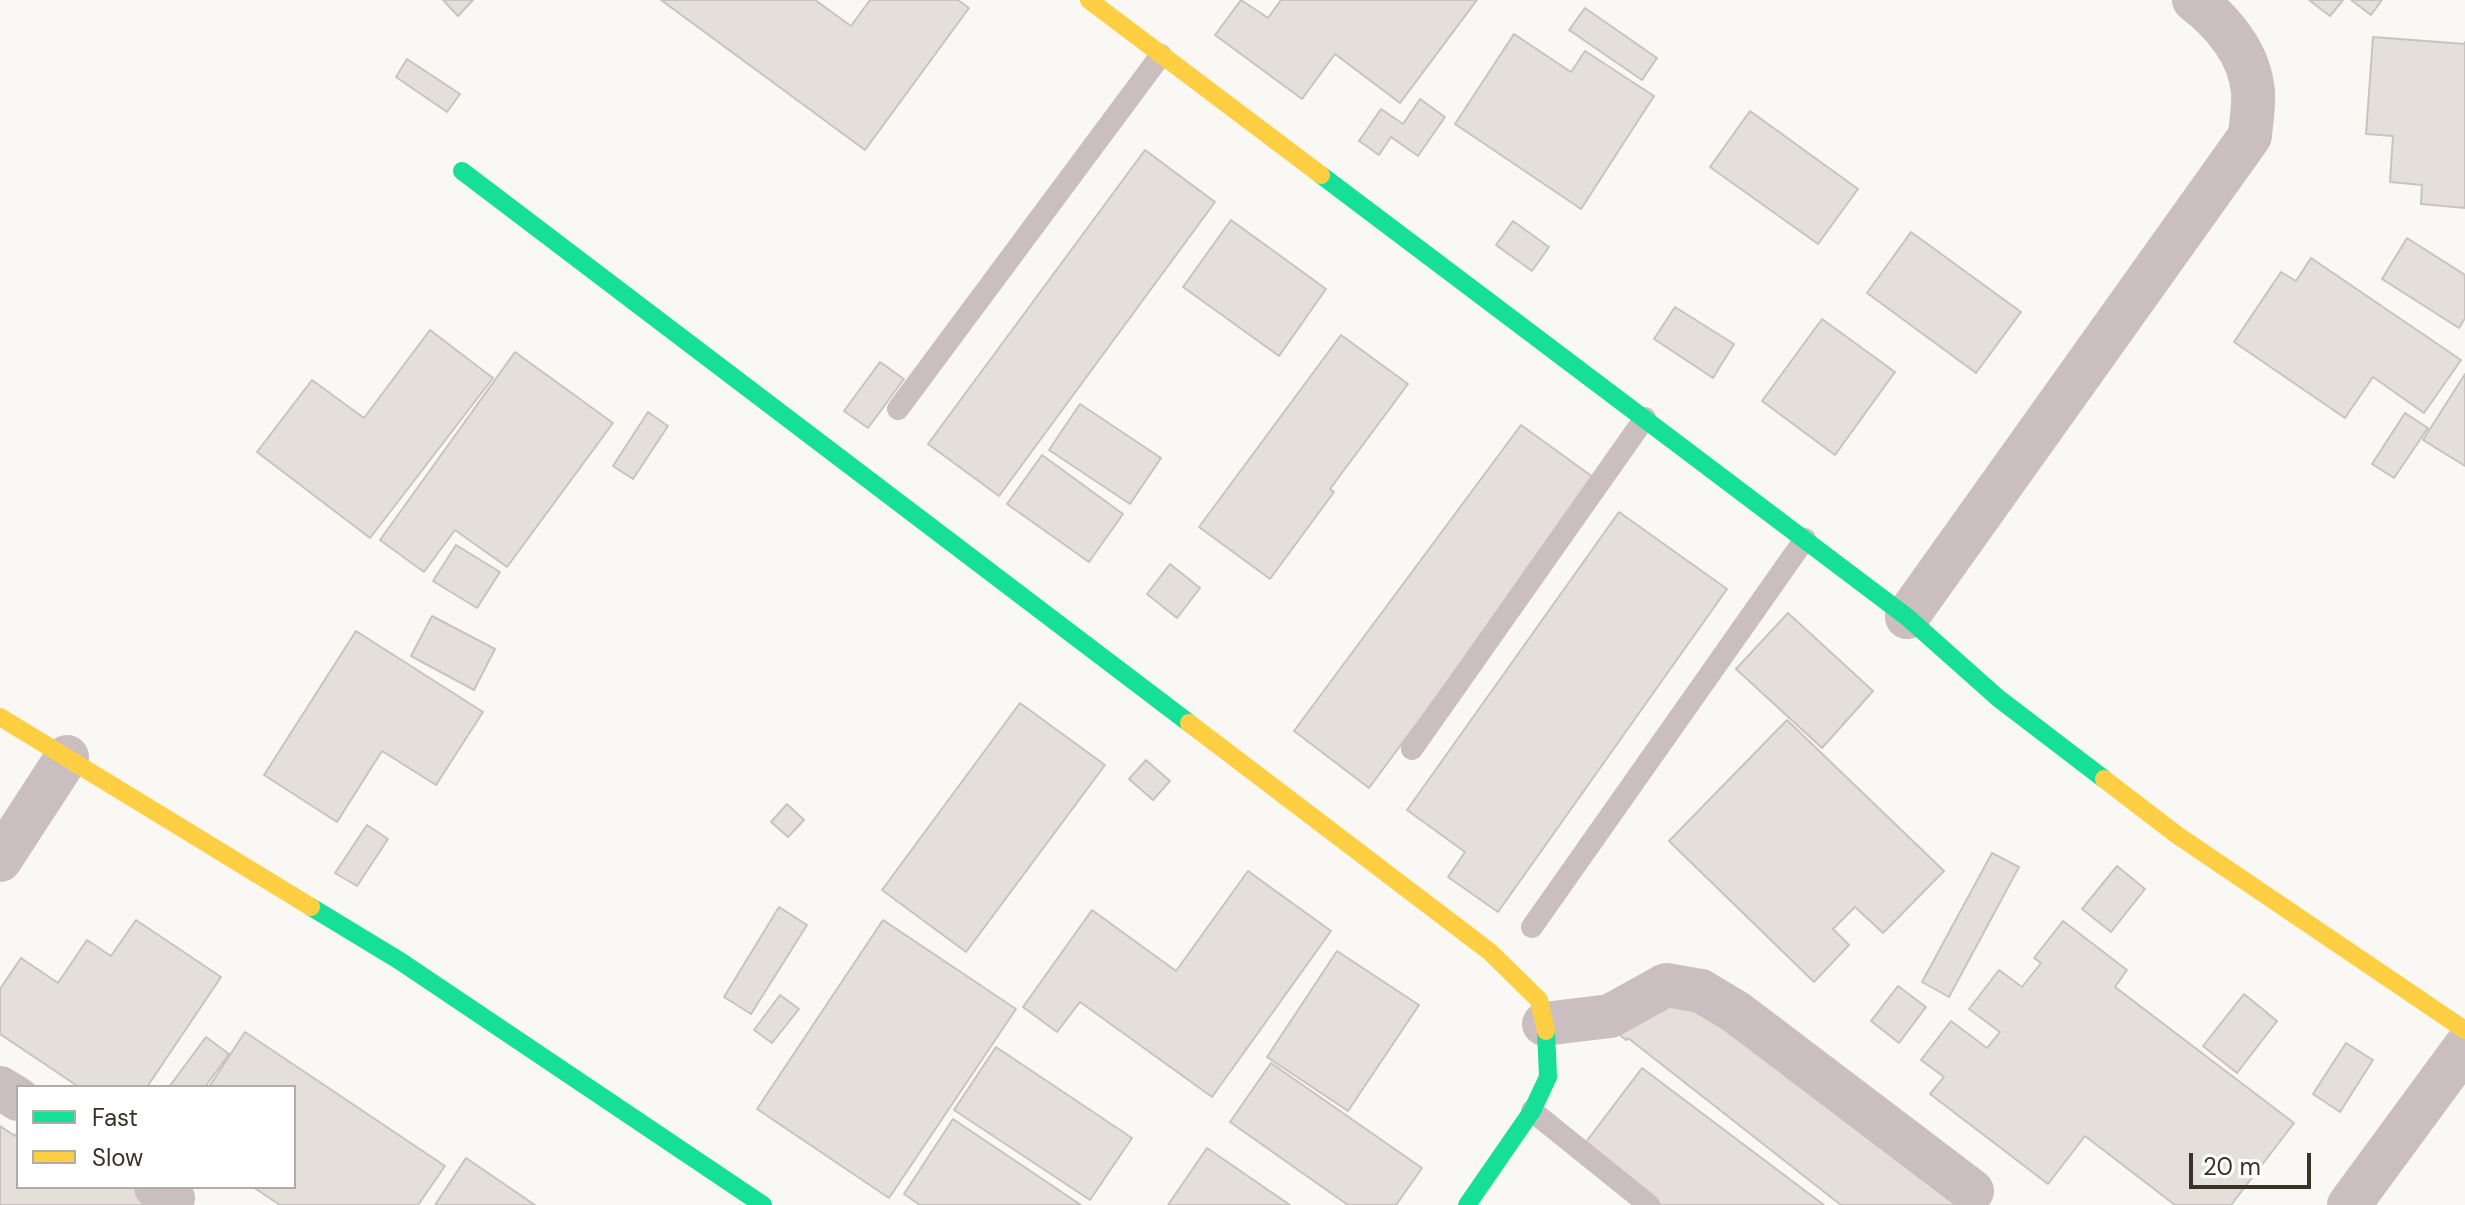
<!DOCTYPE html>
<html>
<head>
<meta charset="utf-8">
<style>
	body { margin:0 }
	#map { position:relative; width:2465px; height:1205px; overflow:hidden; background:#faf8f5; font-family:"DM Sans",sans-serif }
	canvas { display:block }
	.legend { position:absolute; left:16px; top:1085px; width:280px; height:104px; box-sizing:border-box; background:#fff; border:2px solid #b0ada9; margin:0; padding:10px 14px; list-style:none; font-size:24px; color:#3a3127 }
	.legend li { display:flex; align-items:center; gap:16px; height:40px }
	.legend b { width:40px; border:2px solid #b0ada9 }
	.scale { position:absolute; left:2189px; top:1153px; width:122px; height:36px; box-sizing:border-box; border:4px solid #3a3127; border-top:0; padding-left:10px; font-size:24px; line-height:28px; white-space:nowrap; color:#3a3127; -webkit-text-stroke:6px #fff; paint-order:stroke }
</style>
</head>
<body>
<div id="map">
<canvas width="2465" height="1205"></canvas>
<ul class="legend">
<li><b style="height:10px;background:#16e098"></b>Fast</li>
<li><b style="height:10px;background:#ffcf43"></b>Slow</li>
</ul>
<div class="scale">20 m</div>
</div>
<script>
const c = document.querySelector('canvas').getContext('2d');
c.lineJoin = 'round';
function fillPath(path, color) { c.fillStyle = color; c.fill(path, 'evenodd'); }
function stroke(path, color, width, dash) { c.strokeStyle = color; c.lineWidth = width; c.lineCap = dash ? 'butt' : 'round'; c.setLineDash(dash || []); c.stroke(path); }
const building = new Path2D(`
	M443 0H473L458 16Z
	M661 0H815L851 26 870 0H958L969 8 865 150Z
	M1241 0 1268 18 1281 0H1477L1400 103 1335 54 1302 99 1215 35Z
	M2309 0H2343L2330 16Z
	M2351 0H2382L2371 15Z
	M1585 8 1657 58 1642 80 1569 30Z
	M1514 34 1571 72 1585 51 1654 96 1581 209 1455 124Z
	M2373 37 2465 44V42V208L2421 204 2422 185 2390 182 2393 136 2366 134Z
	M407 59 460 94 447 112 396 77Z
	M1420 99 1445 117 1418 156 1391 137 1379 155 1359 141 1381 109 1403 124Z
	M1750 111 1858 189 1818 244 1710 167Z
	M1145 150 1215 202 999 496 928 444Z
	M1231 220 1326 289 1279 356 1183 287Z
	M1513 221 1549 247 1532 271 1496 245Z
	M1911 232 2021 312 1976 373 1867 293Z
	M2407 238 2465 275V318L2459 328 2382 279Z
	M2311 258 2461 360 2424 413 2373 377 2345 418 2234 342 2281 272 2296 281Z
	M1675 307 1734 344 1713 378 1654 339Z
	M1822 319 1895 372 1835 455 1762 401Z
	M430 330 493 378 370 538 257 452 312 380 364 418Z
	M1341 335 1408 384 1330 489 1334 492 1270 579 1199 527Z
	M515 352 613 423 507 567 455 530 424 572 380 540Z
	M880 362 904 379 868 428 844 411Z
	M2465 374V466L2423 440Z
	M1080 404 1161 458 1130 504 1049 450Z
	M648 412 668 426 633 479 613 466Z
	M2405 413 2428 428 2394 478 2372 464Z
	M1521 425 1597 480 1369 788 1294 731Z
	M1042 455 1123 514 1089 562 1007 504Z
	M1619 512 1727 589 1498 912 1448 877 1465 852 1407 810Z
	M456 545 500 572 477 608 433 581Z
	M1170 564 1200 588 1177 618 1147 594Z
	M1788 613 1873 691 1822 748 1736 669Z
	M432 616 495 649 474 690 411 656Z
	M356 631 483 712 436 785 382 751 337 822 264 775Z
	M1020 703 1105 765 966 952 882 890Z
	M1787 720 1944 871 1883 933 1855 907 1833 929 1849 945 1814 982 1669 841Z
	M1146 760 1170 781 1153 800 1129 779Z
	M787 804 804 820 788 837 771 822Z
	M367 825 388 839 357 886 335 873Z
	M1992 853 2019 867 1949 997 1922 982Z
	M2117 866 2145 889 2111 932 2082 909Z
	M1248 871 1331 931 1212 1097 1080 1002 1057 1032 1023 1007 1092 910 1176 971Z
	M779 907 807 925 751 1014 724 997Z
	M136 920 221 977 147 1087H79L0 1034V989L21 958 58 983 87 940 111 956Z
	M883 920 1016 1009 889 1198 757 1109Z
	M2063 921 2127 970 2115 987 2294 1123 2231 1205H2175L2085 1136 2048 1184 1930 1094 1944 1077 1921 1060 1951 1021 1987 1048 2000 1032 1969 1009 1999 970 2022 987 2041 963 2034 958Z
	M1337 951 1419 1005 1348 1111 1267 1057Z
	M1669 964 1977 1205H1841L1628 1038 1626 1040 1616 1032Z
	M1898 986 1926 1007 1899 1043 1871 1021Z
	M2244 994 2277 1021 2237 1073 2203 1046Z
	M780 995 799 1009 772 1043 754 1030Z
	M245 1032 445 1166 418 1205H280L253 1187H294V1087H209Z
	M206 1037 229 1054 205 1087H169Z
	M2346 1043 2373 1060 2340 1112 2313 1094Z
	M996 1047 1132 1138 1090 1200 954 1110Z
	M1271 1063 1422 1168 1396 1205H1348L1230 1122Z
	M1642 1068 1824 1205H1661L1583 1146Z
	M953 1119 1081 1205H920L904 1194Z
	M0 1126 15 1136 18 1131V1187H134L161 1205H0Z
	M1207 1148 1290 1205H1168Z
	M466 1158 535 1205H435Z`);
const lane = new Path2D(`
	M898 409 1161 55
	M1412 749 1645 418
	M1532 927 1805 539
	M1532 1111 1649 1205`);
const street = new Path2D(`
	M1907 617 2250 136C2251 122 2254 106 2253 92 2250 54 2223 22 2194 0
	M0 860 67 757
	M1544 1024 1610 1016 1666 985 1701 991 1736 1012 1972 1191
	M0 1088 18 1099
	M156 1187 173 1198
	M2349 1205 2465 1047`);
const fast = new Path2D(`
	M462 171 1189 723
	M1321 175 1907 617 1998 698 2104 779
	M311 907 400 961 763 1205
	M1467 1205 1532 1111 1548 1077 1546 1031`);
const slow = new Path2D(`
	M1089 0 1321 175
	M0 717 311 907
	M1189 723 1490 952 1539 1000 1546 1031
	M2104 779 2177 835 2465 1030`);
fillPath(building, '#e5dfd9');
stroke(building, '#c8c3bd', 2);
stroke(lane, '#cbbec1', 22);
stroke(street, '#cbbec1', 44);
stroke(fast, '#16e098', 18);
stroke(slow, '#ffcf43', 18);
</script>
</body>
</html>
